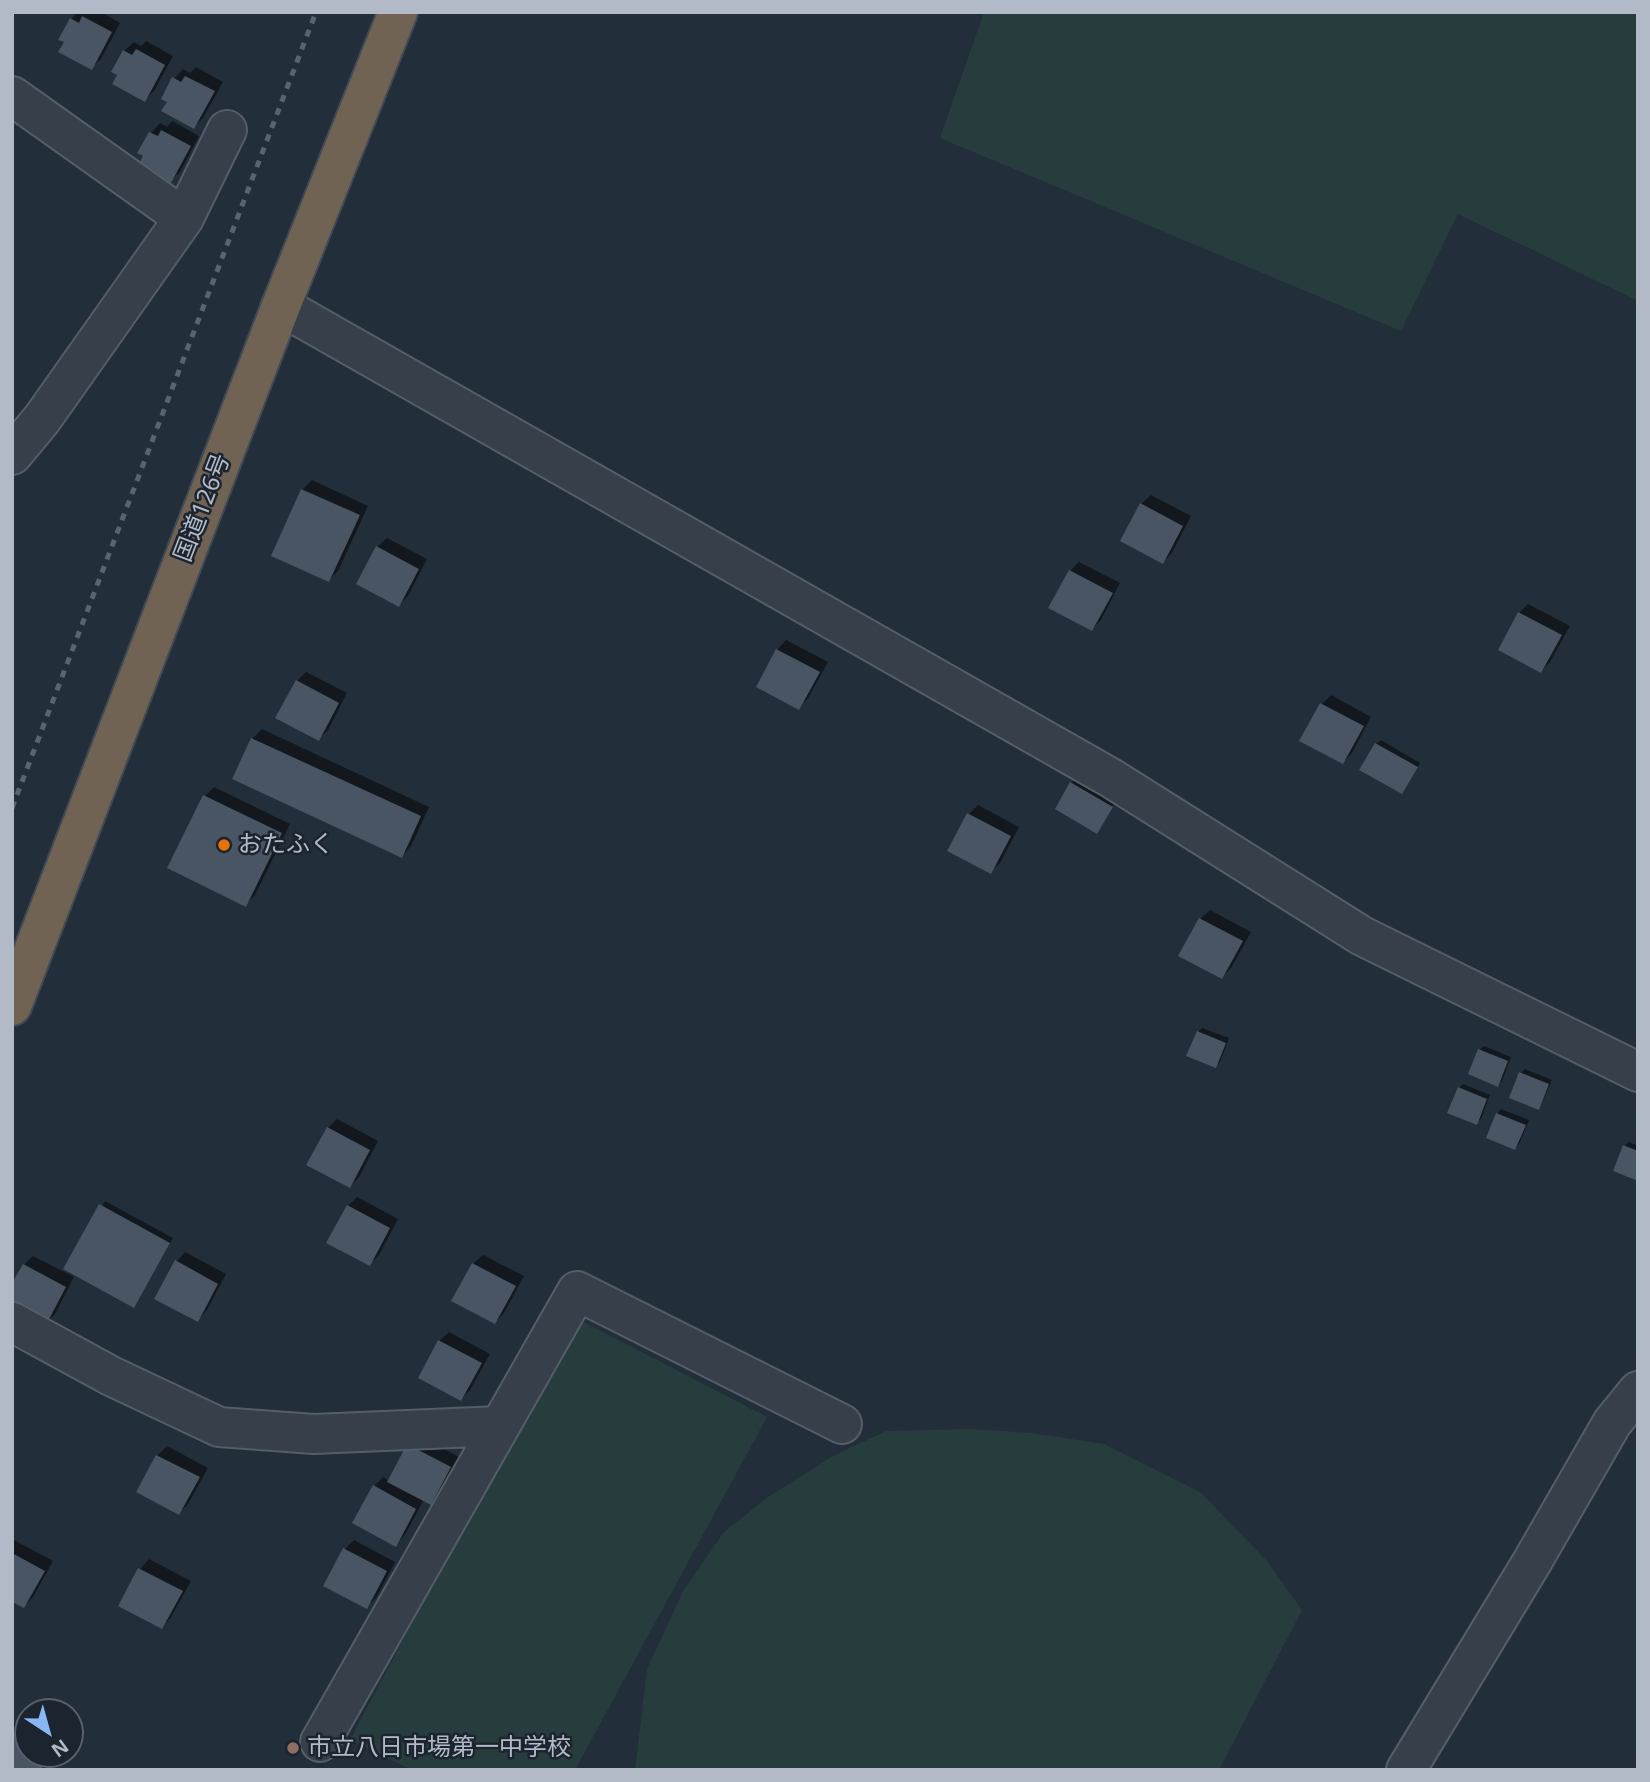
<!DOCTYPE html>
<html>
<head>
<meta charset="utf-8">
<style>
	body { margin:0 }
	#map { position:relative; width:1650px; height:1782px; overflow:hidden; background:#222e39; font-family:"Noto Sans",sans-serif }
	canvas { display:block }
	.frame { position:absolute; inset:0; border:14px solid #b1bac6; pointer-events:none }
	.north { position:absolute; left:14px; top:1698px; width:70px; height:70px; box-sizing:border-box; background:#1b242f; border:2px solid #57606b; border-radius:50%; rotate:144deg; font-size:19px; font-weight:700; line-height:28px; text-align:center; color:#b1bac6 }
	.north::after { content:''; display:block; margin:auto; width:24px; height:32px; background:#88b7f4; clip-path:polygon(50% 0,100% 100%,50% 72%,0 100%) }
</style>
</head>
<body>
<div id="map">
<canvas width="1650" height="1782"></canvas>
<div class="frame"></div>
<div class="north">N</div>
</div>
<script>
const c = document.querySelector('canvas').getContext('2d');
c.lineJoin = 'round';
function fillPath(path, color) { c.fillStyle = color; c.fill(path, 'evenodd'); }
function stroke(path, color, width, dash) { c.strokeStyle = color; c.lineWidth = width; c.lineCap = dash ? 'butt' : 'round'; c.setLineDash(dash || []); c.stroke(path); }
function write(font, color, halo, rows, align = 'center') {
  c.font = font + ' "Noto Sans","Noto Sans JP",sans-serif'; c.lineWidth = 5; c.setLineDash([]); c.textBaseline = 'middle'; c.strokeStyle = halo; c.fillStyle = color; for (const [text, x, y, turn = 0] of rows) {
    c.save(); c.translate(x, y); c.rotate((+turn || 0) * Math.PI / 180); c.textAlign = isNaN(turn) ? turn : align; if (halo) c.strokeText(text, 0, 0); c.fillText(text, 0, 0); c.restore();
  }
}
const green = new Path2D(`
	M984 12H1638V301L1458 214 1401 331 940 138Z
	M574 1317 767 1417 575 1770H412L350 1740Z
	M970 1429 1032 1433 1104 1444 1200 1492 1266 1560 1302 1610 1219 1770H635L647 1669 683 1591 724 1532 768 1497 833 1456 886 1431Z`);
const shadow = new Path2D(`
	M78 12H101L120 23 101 59 91 68 66 42 71 19Z
	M146 41 173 56 154 91 144 100 119 75 124 51 134 42 141 46Z
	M196 67 223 82 203 118 194 127 169 101 174 79 183 69 190 73Z
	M172 121 199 136 180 172 170 181 140 152 151 133 160 123 167 127Z
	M312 480 368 506 338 571 329 580 302 490Z
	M1151 495 1191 516 1172 553 1163 562 1141 504Z
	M387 538 427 559 408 596 399 605 377 547Z
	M1079 562 1120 583 1101 620 1092 629 1070 571Z
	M1528 604 1570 626 1550 662 1541 671 1519 613Z
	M786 640 828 662 808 698 799 708 777 650Z
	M306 672 347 693 328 730 319 739 297 681Z
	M1331 695 1371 717 1352 753 1343 762 1322 704Z
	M262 729 429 807 411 846 402 856 234 778 252 739Z
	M1381 740 1420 763 1402 792 1376 744Z
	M1076 779 1115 802 1097 831 1071 783Z
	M214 787 290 824 255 895 246 904 205 796Z
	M978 805 1019 827 1000 863 990 872 969 814Z
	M1210 910 1251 932 1231 968 1222 977 1200 919Z
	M1202 1028 1229 1038 1220 1062 1216 1066 1198 1032Z
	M1484 1046 1511 1057 1502 1081 1498 1085 1479 1050Z
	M1525 1069 1552 1080 1542 1103 1538 1108 1521 1073Z
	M1463 1084 1490 1095 1481 1119 1476 1123 1459 1088Z
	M1501 1109 1529 1120 1519 1144 1515 1148 1497 1114Z
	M337 1119 378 1141 359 1177 350 1186 328 1128Z
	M1629 1142 1638 1146V1179L1624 1146Z
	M357 1197 398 1219 379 1255 370 1264 348 1206Z
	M105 1201 173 1238 137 1302 65 1268Z
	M185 1252 226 1274 207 1310 198 1320 176 1262Z
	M483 1255 524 1276 504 1313 495 1322 473 1264Z
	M33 1256 74 1277 55 1314 46 1323 24 1265Z
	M449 1332 490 1354 470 1390 461 1399 439 1341Z
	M418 1435 459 1457 440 1493 430 1503 424 1499 405 1535 396 1544 374 1486 383 1477 390 1481Z
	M167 1446 208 1468 188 1504 179 1513 138 1492 157 1456Z
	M12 1539 53 1561 33 1597 24 1606 12 1600Z
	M354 1540 395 1562 376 1598 366 1607 345 1549Z
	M149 1559 191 1581 171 1617 162 1627 121 1605 140 1569Z
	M16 1722 28 1728V1754H52L44 1770H12V1726Z`);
const building = new Path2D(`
	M82 16 112 32 92 70 58 52 64 42 58 40 70 18 79 23Z
	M136 49 165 65 145 102 112 84 117 75 111 72 123 50 132 55Z
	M185 76 215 91 194 129 161 111 167 102 161 99 172 77 181 82Z
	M161 130 191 146 171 183 138 166 143 156 137 153 149 132 158 136Z
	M301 489 360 515 329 582 271 556Z
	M1140 503 1183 526 1163 564 1120 541Z
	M376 546 419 569 399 607 356 584Z
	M1069 570 1113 593 1092 631 1048 608Z
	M1518 612 1562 635 1541 673 1498 650Z
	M776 649 820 672 799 710 756 687Z
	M296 680 339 703 319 741 275 718Z
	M1320 703 1364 726 1343 764 1299 741Z
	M251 738 421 816 402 858 232 779Z
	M1375 743 1418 767 1402 794 1359 770Z
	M1070 782 1113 807 1097 834 1055 809Z
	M203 795 282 833 246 907 167 868Z
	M967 813 1011 836 991 874 947 851Z
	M1199 918 1243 941 1222 979 1178 956Z
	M1197 1031 1226 1043 1216 1068 1186 1056Z
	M1478 1049 1508 1061 1498 1087 1468 1074Z
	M1519 1072 1549 1084 1539 1110 1509 1098Z
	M1458 1087 1487 1099 1477 1125 1447 1113Z
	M1496 1113 1526 1125 1515 1150 1486 1138Z
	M327 1127 370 1150 350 1188 306 1165Z
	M1623 1145 1638 1151V1181L1613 1171Z
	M99 1204 170 1243 134 1308 63 1269Z
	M347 1205 390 1228 370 1266 326 1243Z
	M175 1260 218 1284 198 1322 154 1299Z
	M472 1263 516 1286 495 1324 451 1301Z
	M23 1264 66 1287 46 1325 12 1307V1283Z
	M438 1340 482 1363 461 1401 418 1378Z
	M407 1444 451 1467 431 1505 387 1482Z
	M156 1455 200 1477 179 1515 136 1492Z
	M373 1485 416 1509 396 1547 352 1523Z
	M343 1548 387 1571 367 1609 323 1586Z
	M12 1553 45 1571 24 1608 12 1602Z
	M138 1568 183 1591 162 1629 118 1606Z
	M12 1734 28 1742V1754H49L41 1770H12Z`);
const minor = new Path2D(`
	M12 96 184 218
	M281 306 1111 778 1362 936 1638 1072
	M12 455 42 419 184 218 227 130
	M12 1322 111 1376 219 1427 314 1434 500 1426
	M320 1742 577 1291 842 1424
	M1406 1770 1532 1562 1612 1423 1638 1391`);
const highway = new Path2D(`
	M12 1006 281 306 398 12`);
const rail = new Path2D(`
	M12 808 316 12`);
const markers = [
	[224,845,7,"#e8710a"],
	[293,1748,7,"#8d6e63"]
];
const streetNames = [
	["国道126号",203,508,-69]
];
const poiNames = [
	["おたふく",238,845],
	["市立八日市場第一中学校",307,1748]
];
fillPath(green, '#273d3d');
fillPath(shadow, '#0007');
fillPath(building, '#495563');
stroke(minor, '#545d68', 42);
stroke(highway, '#414a55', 42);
stroke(minor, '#363f4a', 38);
stroke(highway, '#706353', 38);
stroke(rail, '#586471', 5, [7, 7]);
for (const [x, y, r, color] of markers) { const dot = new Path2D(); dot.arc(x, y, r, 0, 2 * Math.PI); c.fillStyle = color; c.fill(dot); stroke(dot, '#1b242f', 2.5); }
write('24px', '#b1bac6', '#1b242f', streetNames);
write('24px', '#b1bac6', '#1b242f', poiNames, 'left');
</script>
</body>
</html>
